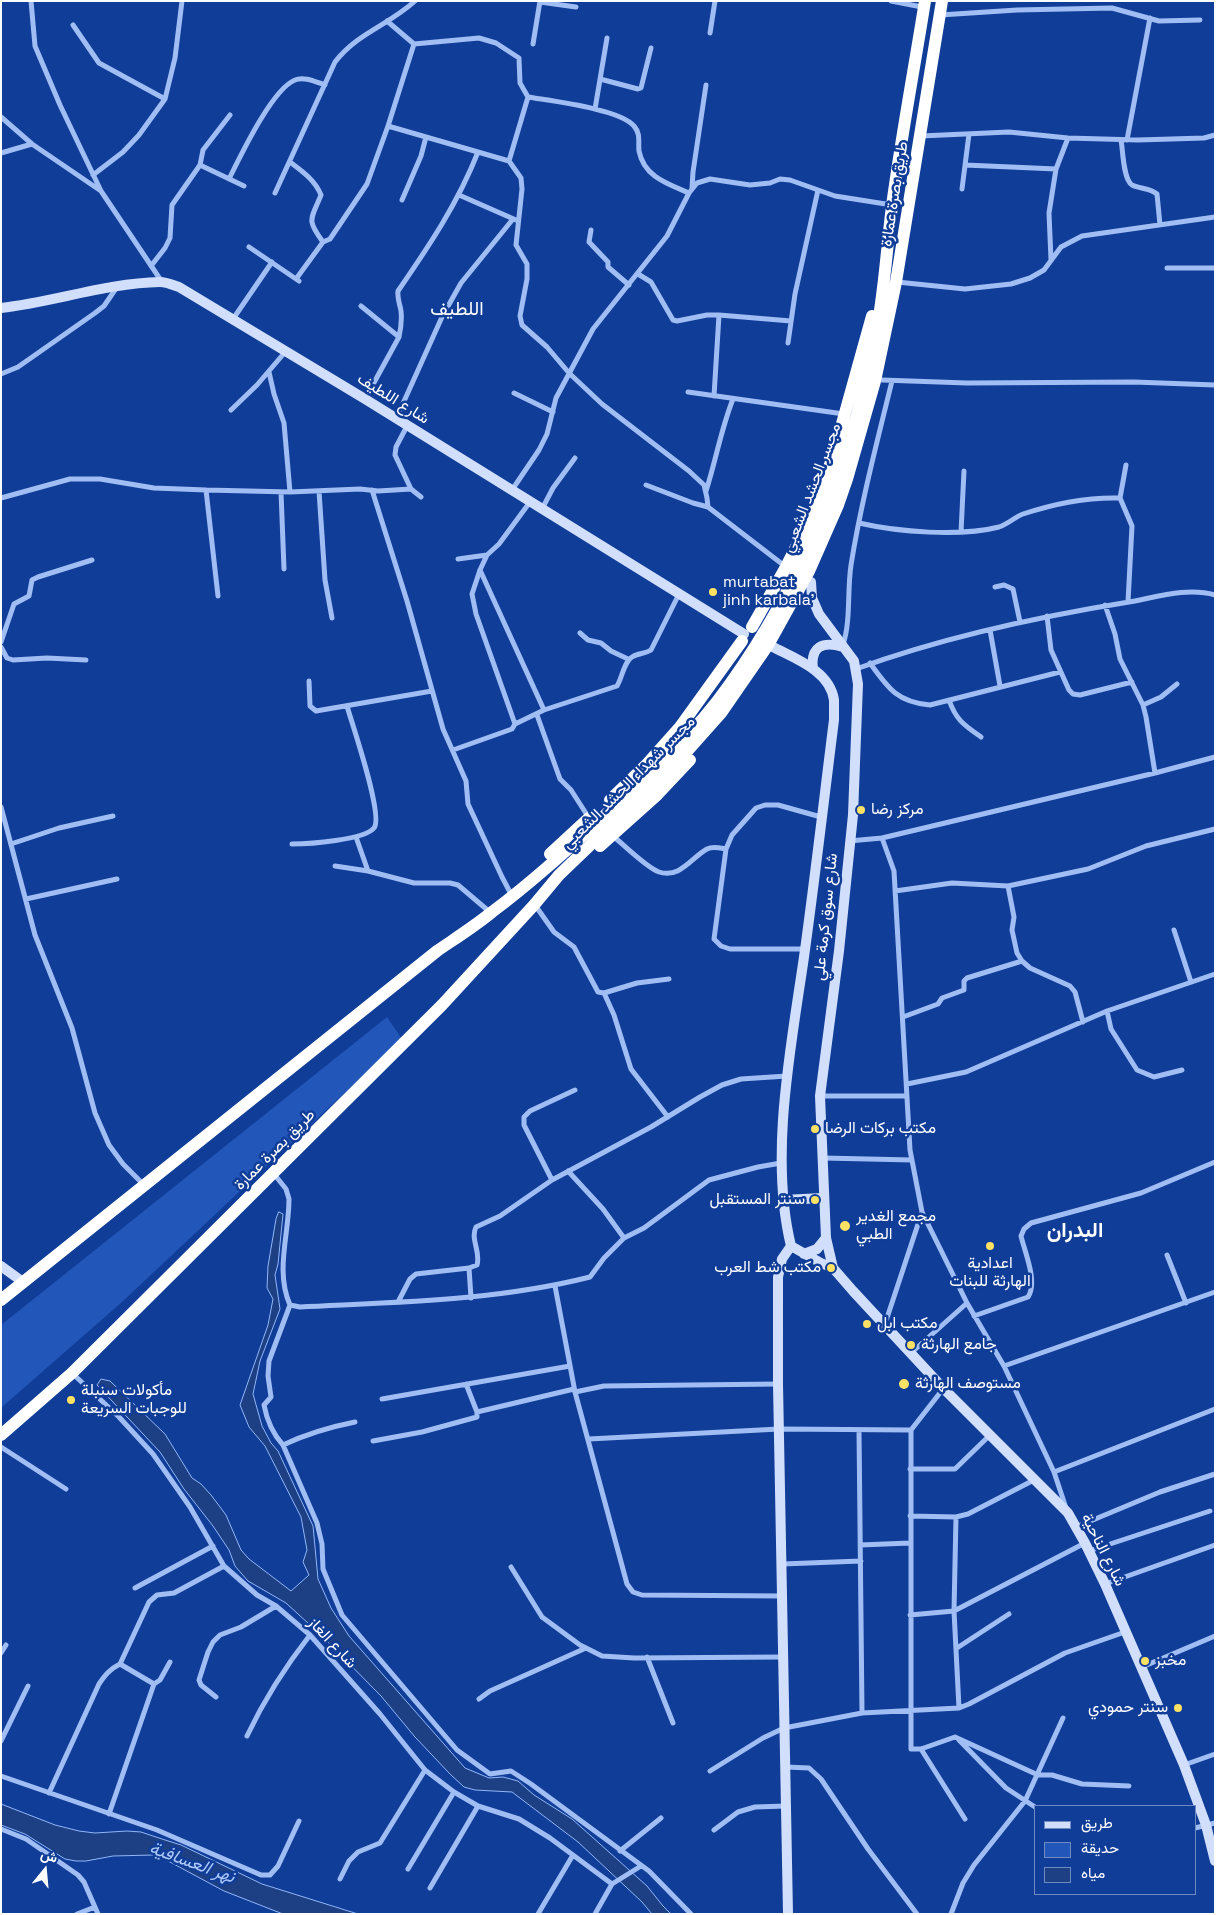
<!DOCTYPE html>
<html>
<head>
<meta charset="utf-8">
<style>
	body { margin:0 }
	#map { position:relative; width:1216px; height:1915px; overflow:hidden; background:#103d98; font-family:"Space Grotesk",Vazirmatn,sans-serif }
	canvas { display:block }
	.frame { position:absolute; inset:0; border:2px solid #fff; pointer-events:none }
	.legend { position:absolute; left:1034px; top:1805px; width:162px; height:90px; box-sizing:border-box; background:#103d98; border:1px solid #708bc1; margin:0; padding:6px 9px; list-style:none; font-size:15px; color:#fff }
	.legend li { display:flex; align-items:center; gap:10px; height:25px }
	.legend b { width:25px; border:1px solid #708bc1 }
	.north { position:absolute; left:20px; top:1845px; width:50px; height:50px; -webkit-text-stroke:4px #103d98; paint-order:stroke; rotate:17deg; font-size:14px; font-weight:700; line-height:20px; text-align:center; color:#fff }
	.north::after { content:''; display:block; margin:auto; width:18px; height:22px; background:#fff; clip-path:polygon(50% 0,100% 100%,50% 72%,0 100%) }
</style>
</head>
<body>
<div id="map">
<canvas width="1216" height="1915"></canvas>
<div class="frame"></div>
<ul class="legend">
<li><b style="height:6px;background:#d1dffd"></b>طريق</li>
<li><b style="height:14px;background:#2256b8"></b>حديقة</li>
<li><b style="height:14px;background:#1d3f84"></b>مياه</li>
</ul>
<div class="north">ش</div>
</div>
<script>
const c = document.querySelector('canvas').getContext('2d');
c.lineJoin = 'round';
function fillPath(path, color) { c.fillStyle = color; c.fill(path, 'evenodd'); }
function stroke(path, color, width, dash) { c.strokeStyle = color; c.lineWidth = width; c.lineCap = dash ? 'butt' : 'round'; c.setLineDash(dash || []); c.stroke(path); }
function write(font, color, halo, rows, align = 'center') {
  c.font = font + ' "Space Grotesk",Vazirmatn,sans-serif'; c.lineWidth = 5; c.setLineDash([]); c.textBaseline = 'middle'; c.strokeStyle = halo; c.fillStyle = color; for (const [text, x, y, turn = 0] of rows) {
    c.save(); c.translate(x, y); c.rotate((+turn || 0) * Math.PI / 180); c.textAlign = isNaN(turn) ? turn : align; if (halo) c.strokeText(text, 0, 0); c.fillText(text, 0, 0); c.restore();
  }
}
const green = new Path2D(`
	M387 1017 402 1039 122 1302 1 1408V1325Z`);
const water = new Path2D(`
	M279 1212 283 1214 278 1264 275 1275 280 1309 260 1361 253 1394 262 1426 271 1443 278 1451 313 1526 318 1579 331 1608 349 1636 465 1768 489 1778 503 1777 518 1781 534 1795 572 1819 647 1886 663 1906 671 1914H652L642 1902 578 1842 512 1792 475 1790 464 1787 450 1774 415 1737 381 1696 321 1635 286 1603 248 1581 235 1566 229 1550 213 1526 184 1489 160 1452 97 1385 101 1379 110 1381 165 1434 192 1478 201 1484 211 1495 226 1515 241 1550 249 1559 291 1591 309 1575 303 1562 307 1550 301 1517 265 1446 249 1427 240 1405 268 1325 273 1299 267 1288 268 1266 276 1219Z
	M1 1804 55 1825 79 1831 95 1833 127 1831 141 1832 162 1839 181 1845 262 1884 358 1914H283L224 1891 170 1862 153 1855 113 1856 86 1861H76L65 1859 25 1834 1 1825Z`);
const street = new Path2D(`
	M31 1 35 46 60 105 101 191
	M891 1 922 7
	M540 2 576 7
	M940 15 1017 10 1112 8 1159 21 1200 20
	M387 21 414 44 479 38 496 43 519 58 520 83 528 97 509 161
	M73 25 99 63 165 99
	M710 33 715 1
	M533 44 540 1
	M600 79 638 89 641 88 651 48
	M528 97C551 101 620 109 634 126 641 134 638 142 639 151 644 177 668 184 689 193
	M595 109 607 38
	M1 117 32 144 101 191 162 282
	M388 126 509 161 521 178 522 189 516 245 527 264V279L520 316 522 325 547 347 569 373 602 404 689 471 704 485 707 498 708 507 786 567
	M921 136 1009 132 1068 138 1138 140 1204 138 1215 135
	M1121 140C1123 150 1123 179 1132 185 1140 189 1150 188 1157 194L1160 225
	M1127 140 1150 18
	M1 153 32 144
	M290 162C302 171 315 180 321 195 311 220 306 219 323 242
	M200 165 244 186
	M965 165 1056 169
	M93 175 123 152 139 135 165 99 175 58 182 1
	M229 179C240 157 272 89 295 80 304 76 316 82 325 85
	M692 188 693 172 706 85
	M962 189 969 134
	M275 193 335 62C357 33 389 25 415 1
	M459 195 516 220
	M402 200 421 156 426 137
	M591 230 589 242 608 262V267L629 285
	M249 247 299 281
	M1051 260 1049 213 1056 169 1068 138
	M151 266 165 248 170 238 172 205 200 165 203 150 230 115
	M1167 268H1215
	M638 274 651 282 673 320 677 321 707 315H719L791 321
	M296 279 323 242 330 239 367 184 388 126 414 44
	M897 282 965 289 1011 284 1030 278 1044 270 1061 247 1082 236 1215 217
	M361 306 399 337
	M233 319 272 262
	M788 343 795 294 818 190
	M269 372 274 394 284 423 290 492
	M1 374 18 367 95 313 104 306 117 287
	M882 380 967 383 1134 382 1215 385
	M688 392 844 414
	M514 393 553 412
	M714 396 719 315
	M365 399 399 337C401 328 402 320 401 311 400 304 397 299 398 291 429 246 458 203 478 152
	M231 410 257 385 286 351
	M396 419 442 317 461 283 513 219
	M407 426 396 447 395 455 411 489 421 497
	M1126 465 1120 498 1132 526 1128 602
	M646 485 693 503 708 507
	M206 490 218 596
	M372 490 407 601 443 729 466 781 468 804 502 877 512 896
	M512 490 539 450 547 434 556 398 593 329 667 236 689 193 697 183 710 179 750 185 770 183 780 179 790 180 835 196 892 205
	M319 491 325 580 332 618
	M706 491C716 460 721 429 733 399
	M281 492 284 569
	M1 498 70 479H100L154 488 206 490 290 492 360 489 378 491 411 489
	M542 509 553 488 575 458
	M859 523C898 532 960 537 999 527 1008 524 1015 517 1023 514 1053 504 1088 497 1120 498
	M961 532 964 471
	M458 559 487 555
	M480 570 544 710
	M995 587 1004 585 1013 589 1020 622
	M1105 605 1115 634 1120 659 1143 705 1146 717 1155 773
	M1047 616 1051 650 1069 690 1073 694 1080 695 1132 682
	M990 630 1000 686
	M580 633 588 640 601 643 611 651 628 659
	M1 642 14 604 29 596 32 580 38 577 92 560
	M843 645C851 620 847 592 851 565 861 503 877 442 892 381
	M1 647 7 658 13 660 47 658 86 660
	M870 663C888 688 897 702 930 705L1060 672
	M856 669C944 637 1036 617 1129 602 1157 597 1187 587 1215 595
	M309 681 310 706 316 711 432 691
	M949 700C956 720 964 725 981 737
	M1143 705 1161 697 1177 684
	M537 715 560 779 571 790 589 818
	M515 724 476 614 472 594 480 570 487 555 499 544 530 502
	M453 750 512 729 515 724 544 710 617 686C622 678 624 662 632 657 638 653 645 654 651 650L679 594
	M1 807 35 935 72 1028 95 1113 109 1145 123 1164 144 1185
	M613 836C624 845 647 868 659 872 680 879 692 857 707 849 713 846 720 848 726 849
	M356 837 368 871
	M882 838 894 871 910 1150 922 1212 967 1303 1004 1366 1054 1472 1066 1508
	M849 841 882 838 1155 773 1215 757
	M11 844 59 828 113 816
	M292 844C309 844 364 840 374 828 384 816 352 724 347 706
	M335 866 368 871 414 883H450L458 885 491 913
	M1008 886 1014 917 1012 930 1017 953 1022 961 1030 968 1070 986 1075 992 1083 1022
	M895 891 952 883 1008 886 1088 869 1146 846 1215 829
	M26 899 117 879
	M535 905 554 932 574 947 598 992 604 993 637 983 669 979
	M1174 930 1191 982
	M805 949H730L721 946 714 939 726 849 732 835 756 808 765 805H778L821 817
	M604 993 614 1015 631 1069 668 1117
	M1107 1011 1111 1029 1137 1070 1154 1077 1182 1070
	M903 1017 938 1004 942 998 964 990V981L967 978 1022 961
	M907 1084 966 1072 1107 1011 1215 974
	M820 1096H907
	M823 1158 912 1160
	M568 1171 603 1209 624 1238
	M274 1174 286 1189 289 1199C289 1235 275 1271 290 1305L269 1361 268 1376 271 1397 264 1405C267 1421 272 1433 283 1445L317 1523 322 1544 323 1569 342 1615 457 1750 490 1774 511 1771 531 1784 649 1871 691 1914
	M552 1180 524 1125V1117L530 1111 575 1090
	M1167 1255 1186 1303
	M469 1268 471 1298
	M555 1286 575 1392 627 1584 633 1592 642 1595 782 1596
	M398 1302 410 1279 416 1274 469 1268 477 1265C481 1252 470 1239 476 1227L500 1216 552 1180 651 1127 700 1097 722 1085 741 1079 787 1076
	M290 1305 300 1307C398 1302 495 1301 590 1277L604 1258 624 1238 644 1228 709 1180 758 1167 781 1163
	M974 1316 1028 1297C1038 1282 1025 1253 1021 1236L1024 1229 1031 1223 1141 1193 1215 1162
	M885 1324 922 1212
	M911 1353 967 1303
	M1004 1366 1215 1292
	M73 1374 119 1417 153 1454 190 1507 224 1566 257 1595 276 1606 310 1635 380 1714 425 1770 454 1792 478 1806 519 1819 550 1838 612 1884
	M575 1392 604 1386 778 1384
	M382 1399 570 1366
	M477 1412 574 1389
	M859 1430 862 1713
	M911 1430V1749H921L955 1737 1038 1775H1052L1082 1784 1129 1786
	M589 1439 779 1429 911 1430 943 1389
	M373 1441 422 1432 477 1417V1412L466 1384
	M283 1445C306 1434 330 1427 355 1422
	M1 1447 66 1489
	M910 1469H955L990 1435
	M1054 1472 1215 1409
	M910 1516 956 1517
	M1076 1527 1160 1492 1215 1474
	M860 1545 910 1543
	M1089 1551 1210 1511
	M782 1564 861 1561
	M511 1567 542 1617 580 1645 602 1656 634 1658 783 1657
	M1105 1584 1215 1545
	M135 1588 213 1546
	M910 1615 954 1611 1085 1543
	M957 1648 1009 1614
	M1 1653 6 1645
	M647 1657 673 1723
	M120 1664 154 1684
	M1142 1667 1215 1636
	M216 1697 201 1685 199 1680 208 1652 213 1642 220 1635 241 1627 276 1606
	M479 1699 490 1691 586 1648
	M959 1708 954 1611 956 1517 968 1514 1034 1480
	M247 1736C264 1700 285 1667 310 1635
	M959 1740 1006 1788 1035 1807
	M1 1741 28 1686
	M921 1749 965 1819
	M1184 1765 1215 1754
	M786 1767 809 1768 821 1779 868 1849 917 1914
	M710 1771 763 1738 784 1728 862 1713 959 1708 969 1704 1065 1653 1125 1632
	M1 1776 157 1830 261 1875H270L278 1866 299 1821
	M49 1793 99 1684C105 1675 110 1669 120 1664L149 1602 157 1595 174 1593 224 1566
	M109 1814 154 1684 160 1680 170 1662
	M1195 1828 1215 1823
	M1 1829 26 1839 78 1875 84 1882 98 1914
	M714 1830 738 1812 755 1807 786 1806
	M620 1851 661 1818
	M408 1869 454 1792
	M340 1879 349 1861 358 1852 380 1843 425 1770
	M430 1888 478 1806
	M77 1914 95 1907
	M538 1914 573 1855
	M595 1914 612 1884 641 1866
	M951 1914 963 1883 974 1865 1025 1801 1063 1718`);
const secondary = new Path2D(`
	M1 308C54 302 107 283 160 282 166 282 173 285 179 287L365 399 744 634
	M811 582 812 598 819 614 854 661 858 684 853 815 839 951 820 1096 826 1238 833 1268 853 1291 943 1388 1068 1513 1085 1543 1105 1584 1184 1765 1206 1825 1215 1861
	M773 647C796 659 830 671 834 700 834 707 834 714 834 720 824 799 815 878 804 957 791 1047 769 1156 791 1246
	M813 669C810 646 823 641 843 647
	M783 1200 823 1198
	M791 1246 821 1263 833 1268
	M804 1254 817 1249 826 1238
	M1 1266 23 1282
	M788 1914 778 1384V1277L782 1259 791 1246`);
const highway = new Path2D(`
	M752 627 786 567 813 513 833 456 872 316
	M610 800 647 764 680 727 742 641
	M600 846 657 795 690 760
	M550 854 589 818
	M1 1300 437 951C456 938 475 926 492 912 531 883 567 850 603 817 649 776 695 734 730 684 802 583 849 466 874 345 884 299 886 253 892 206 901 138 914 70 925 1
	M1 1435 72 1373 442 1005 534 905 559 875 681 758 721 713 768 645 809 571 838 505 847 479 875 381 896 282 942 1`);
const markers = [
	[713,592,5,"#ffe264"],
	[861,810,5,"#ffe264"],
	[815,1129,5,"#ffe264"],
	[815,1200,5,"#ffe264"],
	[845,1226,6,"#ffe264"],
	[990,1246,5,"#ffe264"],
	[831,1268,5,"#ffe264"],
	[867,1324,5,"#ffe264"],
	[911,1345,5,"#ffe264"],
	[904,1384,6,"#ffe264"],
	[71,1400,5,"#ffe264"],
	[1145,1661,5,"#ffe264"],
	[1178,1708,5,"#ffe264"]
];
const streetNames = [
	["طريق بصرة عمارة",895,194,-81],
	["شارع اللطيف",393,399,32],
	["مجسر الحشد الشعبي",812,488,-69],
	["مجسر شهداء الحشد الشعبي",629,783,-45],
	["شارع سوق كرمة علي",826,917,-84],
	["طريق بصرة عمارة",275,1150,-45],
	["شارع الناحية",1103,1550,63],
	["شارع الغاز",332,1643,47]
];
const poiNames = [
	["murtabat",723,583],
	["jinh karbala'",723,601],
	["مركز رضا",871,810],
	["مكتب بركات الرضا",825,1129],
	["سنتر المستقبل",805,1200,"right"],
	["مجمع الغدير",856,1217],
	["الطبي",856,1235],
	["اعدادية",990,1264,"center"],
	["الهارثة للبنات",990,1282,"center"],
	["مكتب شط العرب",821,1268,"right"],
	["مكتب ابل",877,1324],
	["جامع الهارثة",921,1345],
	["مستوصف الهارثة",915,1384],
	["مأكولات سنبلة",81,1391],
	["للوجبات السريعة",81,1409],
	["مخبز",1155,1661],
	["سنتر حمودي",1168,1708,"right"]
];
const waterNames = [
	["نهر العسافية",192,1863,20]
];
const quarterNames = [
	["اللطيف",457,310]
];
const districtNames = [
	["البدران",1075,1231]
];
fillPath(green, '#2256b8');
fillPath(water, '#1d3f84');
stroke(water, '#92b7f8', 1);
stroke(street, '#a1bef4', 5);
stroke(secondary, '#d1dffd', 10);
stroke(highway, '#fff', 12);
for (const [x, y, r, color] of markers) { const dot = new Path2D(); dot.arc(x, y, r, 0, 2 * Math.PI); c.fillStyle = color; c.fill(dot); stroke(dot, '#103d98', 2); }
write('16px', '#fff', '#103d98', streetNames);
write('16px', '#fff', '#103d98', poiNames, 'left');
write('italic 18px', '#adc9fb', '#103d98', waterNames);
write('19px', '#fff', '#103d98', quarterNames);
write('bold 21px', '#fff', '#103d98', districtNames);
</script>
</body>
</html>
